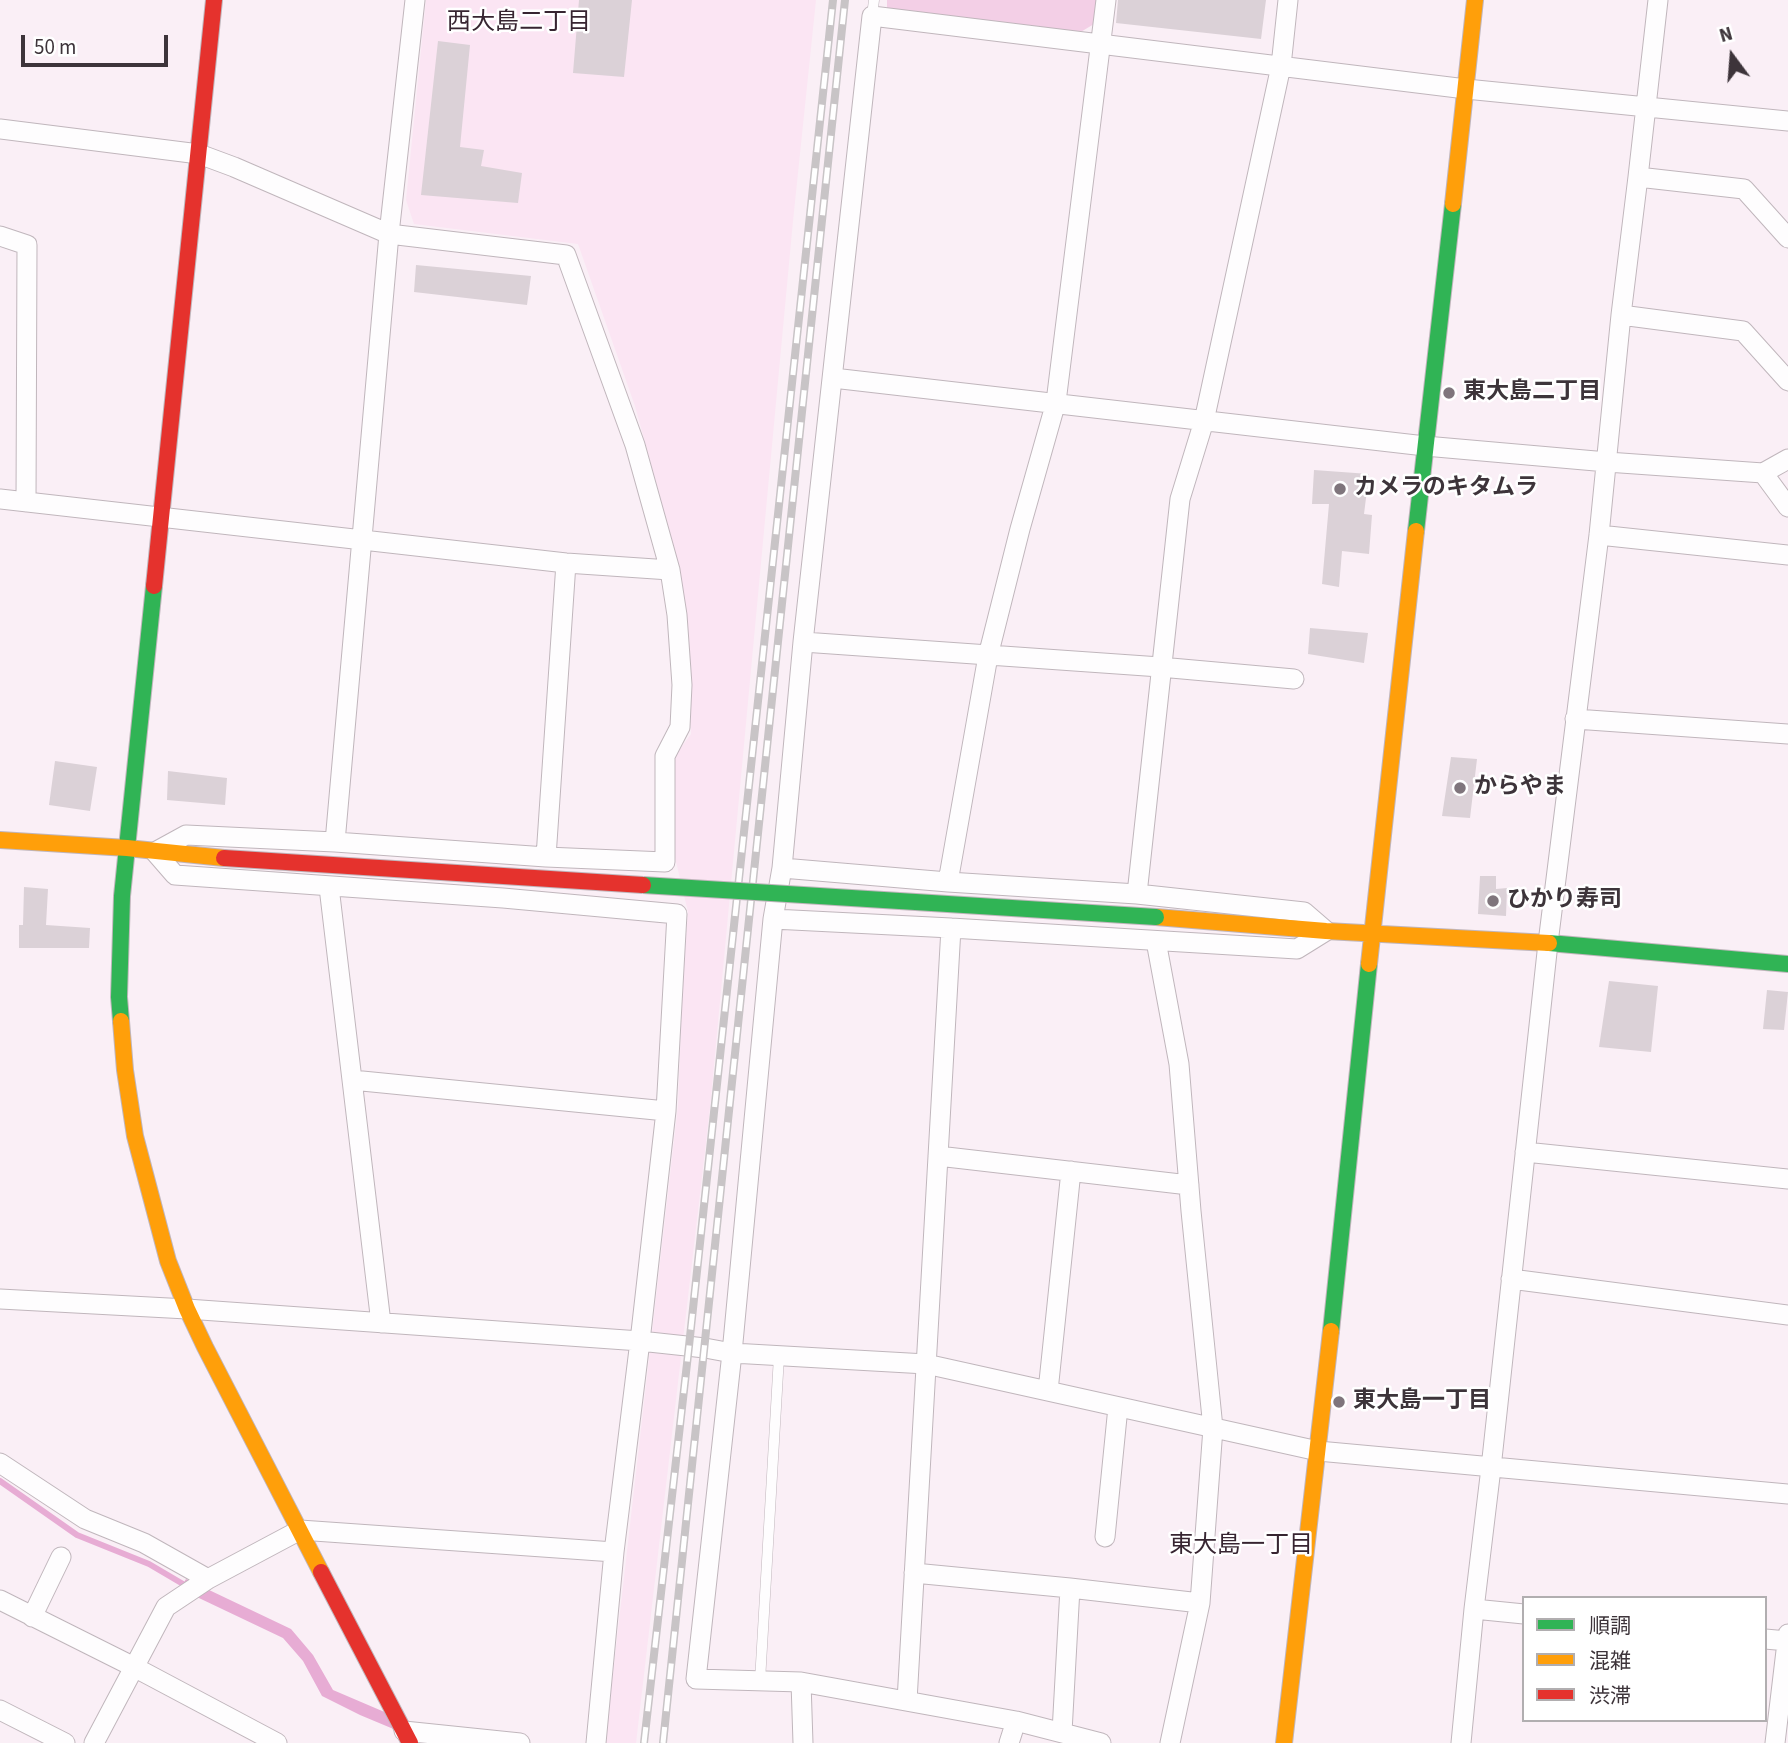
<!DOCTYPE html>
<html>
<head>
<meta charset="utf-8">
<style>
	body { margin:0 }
	#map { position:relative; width:1788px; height:1743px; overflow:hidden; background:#faeff6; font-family:"Source Sans 3","Noto Sans JP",sans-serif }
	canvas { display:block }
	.legend { position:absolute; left:1522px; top:1596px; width:245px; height:126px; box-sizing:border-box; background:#fff; border:2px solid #b1aeb0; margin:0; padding:9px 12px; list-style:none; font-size:21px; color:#3d343a }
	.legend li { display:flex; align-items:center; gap:14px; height:35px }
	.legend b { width:35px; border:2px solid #b1aeb0 }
	.north { position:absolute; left:1697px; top:21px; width:70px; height:70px; -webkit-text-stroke:5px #fff; paint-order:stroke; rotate:344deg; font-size:19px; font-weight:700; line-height:28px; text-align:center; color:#3d343a }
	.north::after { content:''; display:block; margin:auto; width:24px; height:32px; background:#3d343a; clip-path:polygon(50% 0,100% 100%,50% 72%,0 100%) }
	.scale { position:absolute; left:21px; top:35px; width:147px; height:32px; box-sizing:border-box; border:4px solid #3d343a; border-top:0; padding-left:9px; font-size:21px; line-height:24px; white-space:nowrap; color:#3d343a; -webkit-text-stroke:5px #fff; paint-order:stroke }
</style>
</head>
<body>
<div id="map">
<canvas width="1788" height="1743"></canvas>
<ul class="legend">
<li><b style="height:9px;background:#30b455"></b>順調</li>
<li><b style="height:9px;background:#ff9f0a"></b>混雑</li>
<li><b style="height:9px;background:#e5322d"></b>渋滞</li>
</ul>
<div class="north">N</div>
<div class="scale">50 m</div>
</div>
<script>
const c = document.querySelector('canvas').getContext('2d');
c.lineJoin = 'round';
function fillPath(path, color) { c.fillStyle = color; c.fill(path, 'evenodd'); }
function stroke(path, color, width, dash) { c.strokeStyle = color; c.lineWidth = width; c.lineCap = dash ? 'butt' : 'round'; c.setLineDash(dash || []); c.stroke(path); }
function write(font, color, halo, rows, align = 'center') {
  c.font = font + ' "Source Sans 3","Noto Sans JP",sans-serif'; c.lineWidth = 5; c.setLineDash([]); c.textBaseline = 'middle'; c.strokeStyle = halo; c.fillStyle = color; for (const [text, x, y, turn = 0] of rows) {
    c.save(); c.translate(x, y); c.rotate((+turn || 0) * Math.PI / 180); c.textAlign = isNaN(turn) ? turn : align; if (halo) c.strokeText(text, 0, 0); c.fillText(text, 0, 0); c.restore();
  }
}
const built = new Path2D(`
	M426 0H816L793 221 710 1108 636 1743H605L678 1106 683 974 688 912 673 849 674 757 691 734 686 616 676 555 635 406 578 244 414 224 406 200Z`);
const green = new Path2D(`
	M887 0H1097L1094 24 1079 33 887 9Z`);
const water = new Path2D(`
	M186 1579 291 1629 313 1655 333 1690 457 1743H427L360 1715 322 1696 303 1661 283 1638 180 1589Z`);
const stream = new Path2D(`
	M0 1481 77 1535 149 1564 183 1584`);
const building = new Path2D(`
	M579 0H632L624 77 573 73Z
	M1118 0H1266L1261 39 1116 23Z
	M438 41 470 45 460 147 484 150 481 166 522 173 518 203 421 195Z
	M416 265 531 276 527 305 414 292Z
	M1314 470 1369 474 1364 514 1372 515 1369 554 1342 551 1339 587 1322 584 1329 504H1312Z
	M1310 628 1368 633 1364 663 1308 654Z
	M1451 757 1477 759 1470 818 1442 816Z
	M55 761 97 767 90 811 49 805Z
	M168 771 227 778 225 805 167 800Z
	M1480 876H1496V889L1507 888 1506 916 1478 914Z
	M24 887 48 889 46 925 90 928 89 948H19V925H23Z
	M1609 981 1658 986 1651 1052 1599 1047Z
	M1767 990 1788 992 1784 1030 1763 1029Z`);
const lane = new Path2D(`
	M872 16 874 0
	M760 1681 779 1356`);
const street = new Path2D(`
	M0 129 199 154 234 167 389 234 566 255 635 445 670 570 677 615 682 685 680 727 665 756V862L546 857 335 842 186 835 155 852 175 875 503 898 677 914 666 1111 640 1341 614 1552 596 1743
	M1638 177 1744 189 1788 238
	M0 236 27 245 26 502
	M1621 315 1743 331 1788 381
	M833 378 1425 446 1607 462 1763 473 1788 459
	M1763 473 1788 507
	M0 499 566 563 670 570
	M1599 535 1788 555
	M803 642 1160 667 1294 679
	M1575 719 1788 734
	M335 842 389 234 415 0
	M546 857 566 563
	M948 882 988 656 1020 529 1056 402 1106 0
	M329 887 381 1323
	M1137 894 1180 499 1204 421 1281 66 1288 0
	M773 919 951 928 1297 949 1326 931 1304 912 1137 894 948 882 782 868
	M1156 941 1179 1064 1191 1211 1213 1428 1200 1603 1170 1743
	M352 1080 666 1111
	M1525 1152 1788 1179
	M938 1156 1189 1185
	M1511 1279 1788 1315
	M0 1299 187 1309 640 1341 705 1348 732 1353 926 1364 1318 1451 1788 1494
	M1048 1391 1071 1171
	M0 1463 85 1519 144 1543 208 1579
	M1105 1537 1118 1407
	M914 1573 1070 1588 1200 1603
	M0 1600 134 1667 277 1743
	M1474 1609 1524 1614
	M32 1617 61 1557
	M1765 1639 1788 1641
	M801 1682 803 1743
	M907 1701 951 928
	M0 1710 65 1743
	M404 1731 520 1743
	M1062 1732 1070 1588
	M94 1743 166 1607 208 1579 300 1530 614 1552
	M1009 1743 1016 1721
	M1101 1743 1016 1721 801 1682 696 1679 732 1353 773 919 782 868 803 642 872 16 1466 89 1788 121
	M1461 1743 1474 1609 1491 1468 1548 943 1599 535 1621 315 1638 177 1658 0
	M1775 1743 1788 1634`);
const fast = new Path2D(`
	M1416 531 1453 204
	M1549 943 1788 964
	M121 1021 119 997 122 896 154 586
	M1331 1331 1369 964`);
const slow = new Path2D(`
	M1453 204 1475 0
	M0 840 127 848 224 858
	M1156 917 1326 931 1549 943
	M1369 964 1416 531
	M121 1021 125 1070 135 1136 168 1261 187 1309 205 1347 321 1572
	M1284 1743 1331 1331`);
const jam = new Path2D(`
	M154 586 214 0
	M321 1572 410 1743`);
const rail = new Path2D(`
	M644 1743 689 1346 833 0
	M663 1743 845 0`);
const fastBridge = new Path2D(`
	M643 885 1156 917`);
const jamBridge = new Path2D(`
	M224 858 643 885`);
const markers = [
	[1449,393,7,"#7f757c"],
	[1340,489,7,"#7f757c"],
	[1460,788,7,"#7f757c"],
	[1493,901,7,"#7f757c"],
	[1339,1402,7,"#7f757c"]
];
const poiNames = [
	["東大島二丁目",1463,393],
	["カメラのキタムラ",1354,489],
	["からやま",1474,788],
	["ひかり寿司",1507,901],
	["東大島一丁目",1353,1402]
];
const neighbourhoodNames = [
	["西大島二丁目",519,24],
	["東大島一丁目",1241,1547]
];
fillPath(built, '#fbe5f3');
fillPath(green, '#f3cfe6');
fillPath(water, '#e7acd4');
stroke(stream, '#e7acd4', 6);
fillPath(building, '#dbd1d7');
stroke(lane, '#c0b6bc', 11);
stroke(street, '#c0b6bc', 21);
stroke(fast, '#c0b6bc', 18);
stroke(slow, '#c0b6bc', 18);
stroke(jam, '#c0b6bc', 18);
stroke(lane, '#fefdfe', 10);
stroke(street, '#fefdfe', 19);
stroke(fast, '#30b455', 16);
stroke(slow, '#ff9f0a', 16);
stroke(jam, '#e5322d', 16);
stroke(rail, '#c8c4c6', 8);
stroke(rail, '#fff', 5, [16]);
stroke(fastBridge, '#c0b6bc', 18, []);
stroke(jamBridge, '#c0b6bc', 18, []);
stroke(fastBridge, '#30b455', 16);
stroke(jamBridge, '#e5322d', 16);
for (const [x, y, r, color] of markers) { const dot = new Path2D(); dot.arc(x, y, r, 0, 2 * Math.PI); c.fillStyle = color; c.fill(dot); stroke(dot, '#fff', 2.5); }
write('bold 23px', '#3d343a', '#fff', poiNames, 'left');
write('24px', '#372531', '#fff', neighbourhoodNames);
</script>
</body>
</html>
